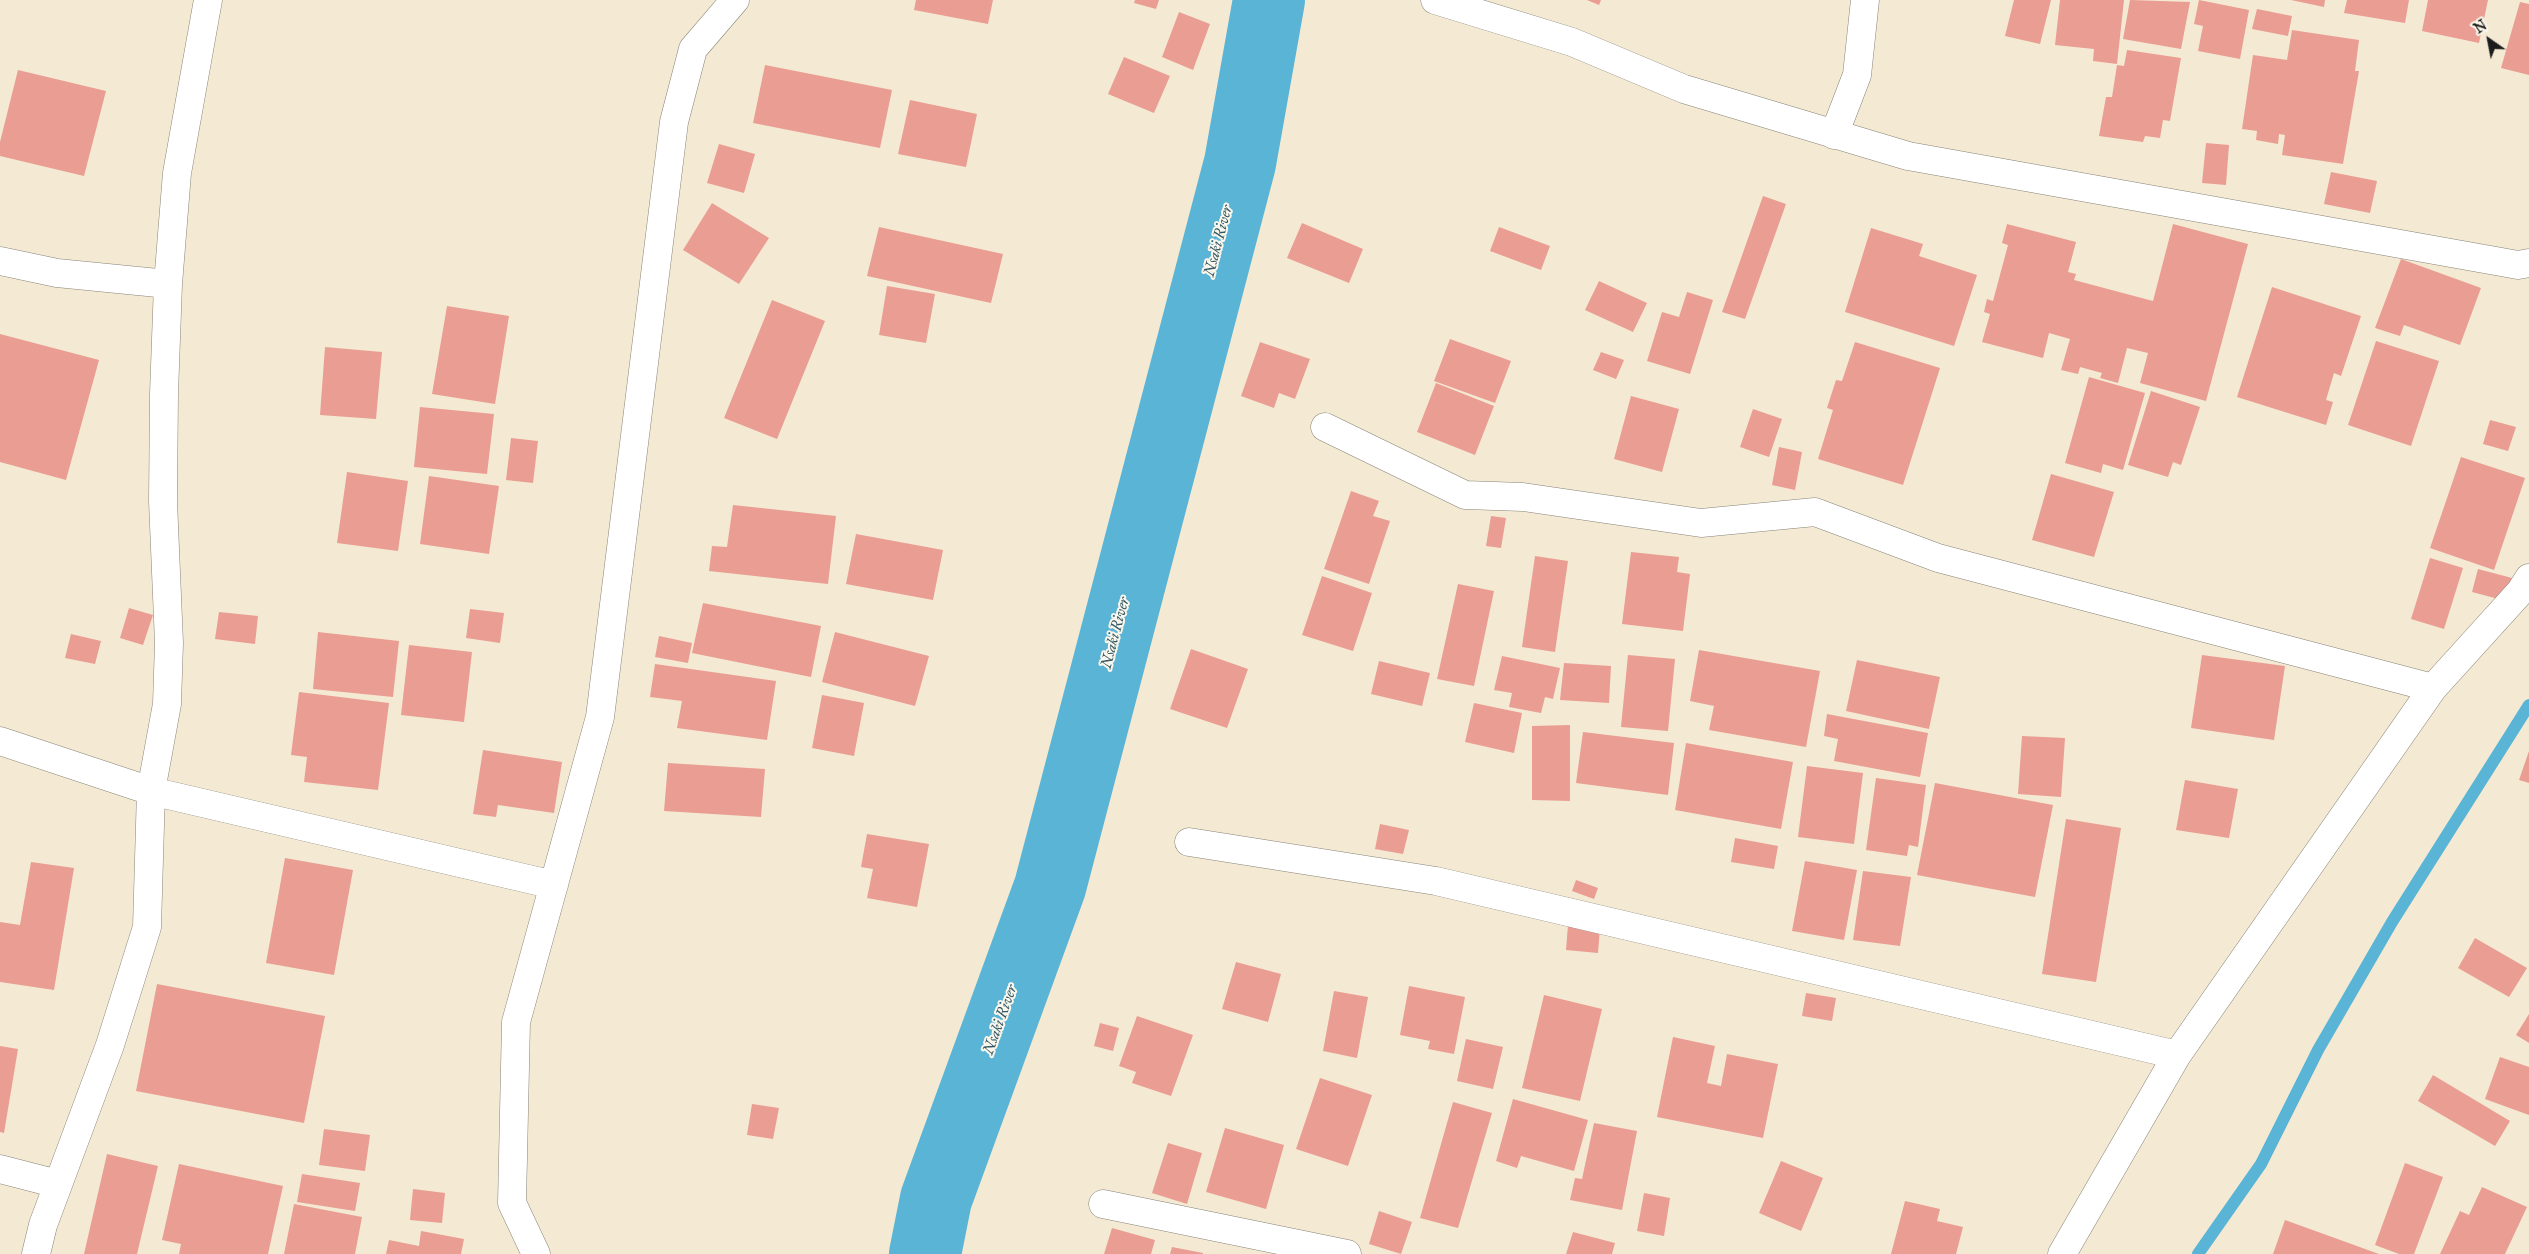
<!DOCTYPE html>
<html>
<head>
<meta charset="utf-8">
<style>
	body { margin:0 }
	#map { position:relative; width:2529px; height:1254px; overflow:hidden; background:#f4ead3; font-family:"IM FELL Great Primer",serif }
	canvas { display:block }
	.north { position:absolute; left:2464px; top:15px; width:50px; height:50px; -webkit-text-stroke:4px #fbf7ec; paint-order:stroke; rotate:327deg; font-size:14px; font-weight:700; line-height:20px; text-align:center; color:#1c1c1c }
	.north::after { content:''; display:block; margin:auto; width:18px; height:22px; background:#1c1c1c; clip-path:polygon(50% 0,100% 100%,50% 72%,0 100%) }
</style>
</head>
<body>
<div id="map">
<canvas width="2529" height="1254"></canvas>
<div class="north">N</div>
</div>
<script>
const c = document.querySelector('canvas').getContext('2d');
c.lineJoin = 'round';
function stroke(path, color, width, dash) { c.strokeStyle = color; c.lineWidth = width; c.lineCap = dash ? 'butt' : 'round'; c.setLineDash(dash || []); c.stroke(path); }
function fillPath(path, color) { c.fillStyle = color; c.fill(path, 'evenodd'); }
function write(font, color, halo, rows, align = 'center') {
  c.font = font + ' "IM FELL Great Primer",serif'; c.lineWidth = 4; c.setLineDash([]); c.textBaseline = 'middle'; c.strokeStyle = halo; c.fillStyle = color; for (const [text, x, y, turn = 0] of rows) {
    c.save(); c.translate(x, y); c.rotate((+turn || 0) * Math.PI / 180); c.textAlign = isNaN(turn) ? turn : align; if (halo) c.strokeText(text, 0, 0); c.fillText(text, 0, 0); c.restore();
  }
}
const stream = new Path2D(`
	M2198 1254 2261 1164 2318 1050 2392 922 2529 705`);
const river = new Path2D(`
	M925 1254 936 1199 1050 887 1240 163 1269 0`);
const building = new Path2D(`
	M916 0H993L988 24 914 10Z
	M1135 0H1159L1156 9 1134 3Z
	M1587 0H1601L1599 5Z
	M2014 0H2051L2040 44 2005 36Z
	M2060 0H2124L2117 64 2093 61 2094 49 2055 45Z
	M2130 0 2190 2 2181 49 2123 39Z
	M2199 0 2249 10 2240 59 2198 51 2203 26 2194 24Z
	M2291 0H2325L2324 7Z
	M2347 0H2409L2405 23 2344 13Z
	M2428 0H2488L2479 43 2422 31Z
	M2520 2 2529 4V75L2501 68Z
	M2257 9 2292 16 2288 36 2252 29Z
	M1179 12 1210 24 1193 70 1162 57Z
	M2292 30 2359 40 2355 71H2359L2343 164 2282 155 2285 135 2279 134 2278 144 2256 140 2257 131 2242 129 2253 55 2287 60Z
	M2127 50 2181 58 2170 121 2163 120 2160 138 2145 136 2143 142 2099 136 2106 97H2112L2117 65 2124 66Z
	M1124 57 1170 76 1154 113 1108 94Z
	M765 65 892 90 880 148 753 123Z
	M18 70 106 91 84 176 0 156V142Z
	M910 100 977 114 966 167 898 154Z
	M2206 143 2229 145 2226 185 2202 183Z
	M719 144 755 154 744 193 707 183Z
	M2331 172 2377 181 2370 213 2324 204Z
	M1763 196 1786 204 1745 319 1722 312Z
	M712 203 769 238 739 284 683 250Z
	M1302 223 1363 249 1349 283 1287 258Z
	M2007 224 2076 242 2068 272 2076 274 2074 280 2153 301 2173 224 2248 244 2206 401 2140 383 2148 353 2127 348 2118 383 2100 378 2102 373 2080 367 2078 374 2061 370 2070 339 2049 333 2043 358 1982 342 1990 314 1984 312 1987 299 1993 301 2008 245 2002 243Z
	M879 227 1003 254 991 303 867 276Z
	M1499 227 1550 246 1541 270 1490 251Z
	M1871 228 1923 244 1919 256 1977 275 1954 346 1845 312Z
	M2401 259 2481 288 2460 345 2404 325 2400 336 2375 328Z
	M1599 281 1647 303 1633 332 1585 310Z
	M887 286 935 294 926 343 879 335Z
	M2272 287 2361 316 2341 376 2334 373 2326 400 2333 402 2326 425 2237 397Z
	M1687 292 1713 300 1690 374 1647 361 1662 312 1679 317Z
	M772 300 825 321 777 439 724 418Z
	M447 306 509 316 495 404 432 394Z
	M0 334 99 360 66 480 0 462Z
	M1450 339 1511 361 1495 403 1434 381Z
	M2376 341 2439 361 2411 446 2348 425Z
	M1260 342 1310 359 1295 399 1279 393 1274 408 1241 396Z
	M1855 342 1940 368 1903 485 1818 459 1833 410 1827 408 1836 380 1842 381Z
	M325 347 382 352 376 419 320 415Z
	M1601 352 1624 360 1616 379 1593 370Z
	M2089 377 2145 393 2123 470 2103 464 2101 473 2065 463Z
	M1436 383 1494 406 1475 455 1417 432Z
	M2151 391 2200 407 2181 465 2173 462 2168 477 2128 465Z
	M1631 396 1679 409 1662 472 1614 459Z
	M420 407 494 414 487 474 414 467Z
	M1753 409 1782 419 1769 457 1740 447Z
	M2490 420 2516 427 2508 451 2483 444Z
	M511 438 538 441 533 483 506 480Z
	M1779 447 1802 452 1795 490 1772 485Z
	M2461 457 2525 478 2494 570 2430 548Z
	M347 472 408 481 398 551 337 543Z
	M2051 474 2114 492 2094 557 2032 540Z
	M429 476 499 486 489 554 420 544Z
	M1351 491 1379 501 1373 516 1390 521 1369 584 1324 569Z
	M733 505 836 516 828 584 709 571 712 546 727 547Z
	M1491 516 1506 518 1501 548 1486 546Z
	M856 534 943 550 933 600 846 584Z
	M1631 552 1679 557 1677 572 1690 574 1683 631 1622 624Z
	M1535 556 1568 561 1555 652 1522 647Z
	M2430 558 2463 568 2444 629 2411 619Z
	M2478 569 2512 578 2506 601 2472 592Z
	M1322 576 1372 593 1353 651 1302 635Z
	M1458 584 1494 591 1474 686 1437 679Z
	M703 603 821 626 811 677 692 653Z
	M129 608 153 615 143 645 120 638Z
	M470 609 504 613 500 643 466 638Z
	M219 612 258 616 255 644 215 639Z
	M318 632 399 641 393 697 313 689Z
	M835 632 929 656 915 706 822 682Z
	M71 634 101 641 95 664 65 658Z
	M659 636 692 643 688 663 655 657Z
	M409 645 472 652 464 722 401 715Z
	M1191 649 1248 669 1227 728 1170 709Z
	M1699 650 1820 671 1806 747 1709 730 1714 706 1690 701Z
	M1628 655 1675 659 1668 731 1621 727Z
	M2202 655 2285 666 2274 740 2191 728Z
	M1502 656 1560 668 1553 699 1545 697 1541 713 1509 707 1512 693 1494 690Z
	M1857 660 1940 677 1929 729 1846 711Z
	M1379 661 1430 673 1422 706 1371 694Z
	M1564 663 1611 666 1609 703 1560 700Z
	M655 664 776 681 767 740 677 728 682 701 650 697Z
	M299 692 389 703 378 790 304 782 307 757 291 755Z
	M822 695 864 703 854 756 812 748Z
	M1474 703 1522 713 1514 753 1465 742Z
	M1827 714 1928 733 1920 777 1834 761 1838 739 1824 736Z
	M1570 725V801L1532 800V726Z
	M1583 732 1674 743 1668 795 1576 783Z
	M2022 736 2065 738 2061 797 2018 794Z
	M1686 743 1793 762 1781 829 1675 810Z
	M483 750 562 762 554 813 498 805 496 817 473 814Z
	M2529 751V783L2519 780Z
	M668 763 765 769 761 817 664 811Z
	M1807 766 1863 773 1854 844 1798 837Z
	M1876 778 1926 785 1918 847 1909 845 1907 856 1866 850Z
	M2185 780 2238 789 2229 838 2176 830Z
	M1935 783 2053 805 2035 897 1917 875Z
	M2066 819 2121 828 2096 982 2042 974Z
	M1380 824 1409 830 1403 854 1375 849Z
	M867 834 929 844 917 907 867 898 873 869 861 867Z
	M1735 838 1778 846 1774 869 1731 862Z
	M285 858 353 870 334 975 266 963Z
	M1805 861 1857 870 1844 940 1792 931Z
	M31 862 74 868 54 990 0 982V922L20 925Z
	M1863 871 1911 877 1900 946 1853 940Z
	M1576 880 1598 888 1594 899 1572 891Z
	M1568 925 1600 928 1598 953 1566 950Z
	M2475 938 2527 968 2509 997 2458 968Z
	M1236 962 1281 974 1268 1022 1222 1009Z
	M157 984 325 1016 304 1123 136 1091Z
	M1409 986 1465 997 1454 1054 1428 1049 1430 1041 1400 1035Z
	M1334 991 1368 997 1357 1058 1323 1051Z
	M1806 993 1836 998 1832 1021 1802 1016Z
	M1544 995 1602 1009 1580 1101 1522 1088Z
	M2529 1014V1043L2516 1035Z
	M1137 1016 1193 1035 1171 1096 1132 1083 1136 1072 1119 1066Z
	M1100 1023 1119 1028 1113 1051 1094 1046Z
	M1673 1037 1715 1046 1707 1083 1721 1086 1727 1054 1778 1064 1763 1138 1657 1117Z
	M1466 1039 1503 1047 1493 1089 1457 1081Z
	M0 1046 18 1049 4 1133 0 1132Z
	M2500 1057 2529 1067V1115L2485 1099Z
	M2433 1075 2510 1121 2495 1146 2418 1101Z
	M1320 1078 1372 1095 1348 1166 1296 1149Z
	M1513 1099 1588 1120 1574 1171 1521 1156 1517 1168 1496 1161Z
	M1453 1102 1492 1113 1458 1228 1420 1218Z
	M752 1104 779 1108 773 1139 747 1135Z
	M1594 1123 1637 1131 1622 1210 1570 1200 1575 1178 1582 1179Z
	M1225 1128 1284 1145 1266 1209 1206 1192Z
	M324 1129 370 1135 365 1171 319 1165Z
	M1168 1143 1202 1153 1187 1204 1152 1193Z
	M107 1154 158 1166 137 1254H84Z
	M1781 1161 1823 1178 1801 1231 1759 1213Z
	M2405 1163 2443 1177 2414 1254H2399L2375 1245Z
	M179 1164 283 1186 268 1254H179L181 1244 162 1240Z
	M302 1174 360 1183 355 1211 297 1202Z
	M2482 1187 2527 1207 2505 1254H2440L2460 1211 2469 1215Z
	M413 1189 445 1193 442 1223 410 1220Z
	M1644 1193 1670 1198 1664 1236 1637 1231Z
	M1905 1201 1940 1209 1937 1221 1963 1227 1956 1254H1891Z
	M294 1204 362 1217 355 1254H284Z
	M1379 1211 1412 1222 1401 1254 1369 1244Z
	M2285 1220 2379 1254H2273Z
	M1112 1228 1155 1240 1151 1254H1104Z
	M421 1231 464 1239 461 1254H386L389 1240 419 1246Z
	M1573 1232 1615 1243 1612 1254H1566Z
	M1172 1247 1203 1253V1254H1170Z`);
const street = new Path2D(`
	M1435 0 1572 42 1684 89 1908 156 2518 265 2529 263
	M1834 135 1857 75 1865 0
	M0 261 57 273 168 284
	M1325 427 1465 495 1523 497 1701 523 1815 512 1938 558 2433 688
	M0 741 151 791 554 885
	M1189 842 1436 881 2177 1055
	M0 1169 58 1184
	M1103 1204 1347 1254
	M36 1254 43 1225 110 1045 147 927 151 791 167 704 169 643 163 501 164 394 168 284 177 173 208 0
	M536 1254 512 1203 516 1022 600 717 674 122 693 49 735 0
	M2062 1254 2177 1055 2433 688 2520 592 2529 578`);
const waterNames = [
	["Nsaki River",1219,241,-75],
	["Nsaki River",1116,633,-75],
	["Nsaki River",1001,1020,-70]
];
stroke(stream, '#59b4d6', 12);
stroke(river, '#59b4d6', 72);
fillPath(building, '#ea9d93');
stroke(street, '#888378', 29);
stroke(street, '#fff', 28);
write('italic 15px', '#345966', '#fbf7ec', waterNames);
</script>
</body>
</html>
